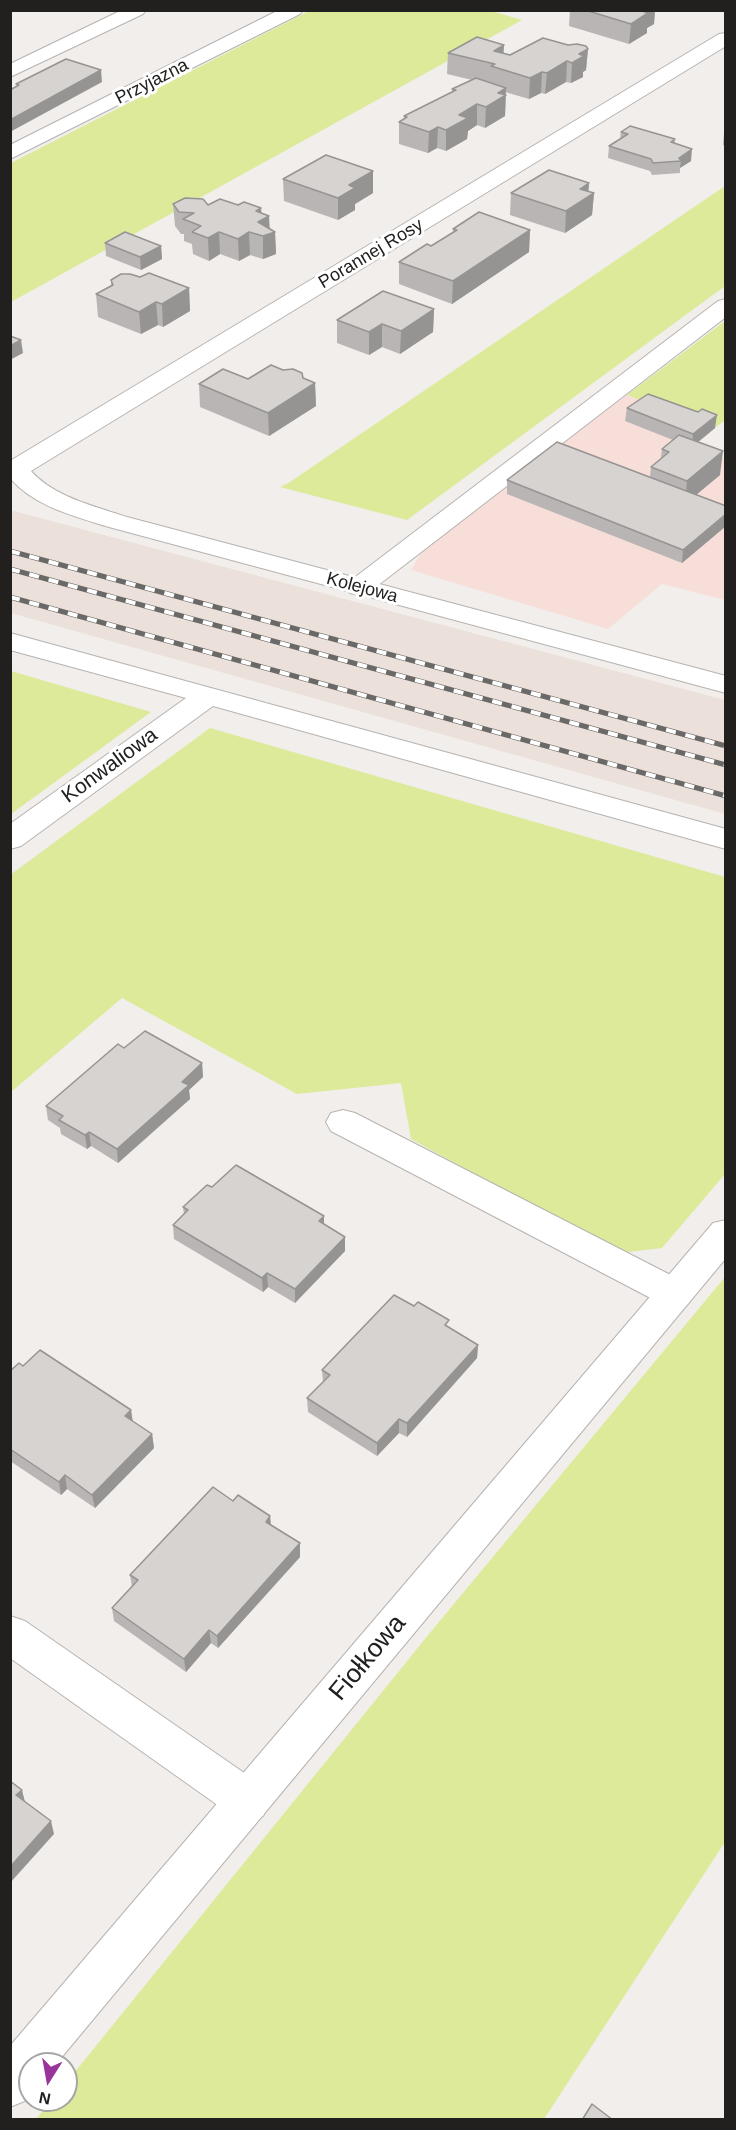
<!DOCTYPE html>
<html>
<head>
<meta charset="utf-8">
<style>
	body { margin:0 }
	#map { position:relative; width:736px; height:2130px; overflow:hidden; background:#f1eeeb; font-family:Helvetica,sans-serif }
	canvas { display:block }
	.frame { position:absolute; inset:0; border:12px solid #21201f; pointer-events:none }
	.north { position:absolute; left:18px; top:2052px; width:60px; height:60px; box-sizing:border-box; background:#fff; border:2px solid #a6a6a5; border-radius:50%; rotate:191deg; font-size:16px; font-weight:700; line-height:24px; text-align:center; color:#21201f }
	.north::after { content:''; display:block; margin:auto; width:21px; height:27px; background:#98359b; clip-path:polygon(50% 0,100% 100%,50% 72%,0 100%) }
</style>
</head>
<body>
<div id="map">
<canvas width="736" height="2130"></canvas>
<div class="frame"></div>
<div class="north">N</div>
</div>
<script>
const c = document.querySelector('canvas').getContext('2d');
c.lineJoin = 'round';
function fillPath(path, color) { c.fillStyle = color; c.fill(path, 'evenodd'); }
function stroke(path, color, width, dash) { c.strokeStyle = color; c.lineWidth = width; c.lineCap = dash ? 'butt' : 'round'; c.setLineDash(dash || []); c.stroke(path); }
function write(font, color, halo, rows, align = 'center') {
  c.font = font + ' Helvetica,sans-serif'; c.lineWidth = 6; c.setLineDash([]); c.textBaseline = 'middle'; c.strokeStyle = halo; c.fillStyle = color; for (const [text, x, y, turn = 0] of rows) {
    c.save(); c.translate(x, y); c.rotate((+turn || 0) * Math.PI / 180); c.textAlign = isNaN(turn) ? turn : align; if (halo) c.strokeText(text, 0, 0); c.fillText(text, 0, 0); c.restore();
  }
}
const industrial = new Path2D(`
	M627 395 715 428 692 447 725 459V600L662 584 608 629 411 570 424 547Z`);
const built = new Path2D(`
	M10 510 725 700V814L11 613Z`);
const green = new Path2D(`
	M488 10 522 20 11 302V163L309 11Z
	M725 186V286L407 520 280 487 290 482Z
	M725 321V420L715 428 627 395Z
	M11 671 151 712 11 814Z
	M210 728 725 877V1174L662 1248 619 1253 411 1139 401 1083 297 1094 122 998 11 1092 10 875Z
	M725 1277V1842L544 2119H36L52 2100H66V2083L429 1634Z`);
const service = new Path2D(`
	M726 299V317L368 593 359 595 350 593 346 587 350 581 718 301Z
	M343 1110 355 1113 688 1284 693 1294 688 1304 675 1308 662 1304 331 1131 326 1122 331 1113Z
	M10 1616 25 1621 263 1786 270 1801 263 1816 248 1822 233 1816 10 1658Z`);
const minor = new Path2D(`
	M122 10H146L143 14 10 77V64Z
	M279 10H303L300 14 10 159V145Z
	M726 33V46L31 471C54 497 94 506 127 517L726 676V693L109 527C74 516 35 507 10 478V461L719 34Z
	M10 633 726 829V849L213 706 21 846 10 849V824L186 698 10 650Z
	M726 1220V1258L56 2064H30V2096L27 2100 10 2107V2046L713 1223Z`);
const rail = new Path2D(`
	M10 551 726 746
	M10 569 726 765
	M10 597 726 796`);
const wall = new Path2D(`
	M570 10H655L654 24 647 28V33L629 44 569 26Z
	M568 45 588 49 586 70 583 72V77L571 83 566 82 545 94 541 93 529 99 505 92V95H506L505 116 485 128 477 125 468 131 467 139 446 151 437 148 428 153 399 144V122L404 119V116L452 92V89L472 80 447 74 448 53H504L510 55Z
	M621 132 675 139V144L691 161 680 168V173L652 175 650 171 608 158 609 146 620 139Z
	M726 132V146L723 145 724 133Z
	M373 171V193L355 204V210L338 220 284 201 283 179Z
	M589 183 588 192 594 193 592 215 565 233 510 215 511 193Z
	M173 204 208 205 270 228 275 232 276 254 263 259 250 255 239 261 220 254 209 261 193 254 192 244 184 241V234H181L175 226Z
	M453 229 530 230 529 252 452 304 399 284V262L431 246 453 233Z
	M105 243 161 246 162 259 141 270 106 256Z
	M111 280 189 288 190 311 163 327 158 325 141 334 98 317 96 294 111 285Z
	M434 309 433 332 400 354 382 347 369 355 337 343V320Z
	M248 379 315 383 316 406 269 436 200 407 199 384Z
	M627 408 715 428 698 442 720 475 696 495 726 506V526L682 563 507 494V480L650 477 651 467 661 458 662 449 673 440 625 421Z
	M124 1048 202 1063 203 1077 189 1090 190 1099 118 1163 91 1146 87 1149 61 1134 60 1128 48 1120 46 1106Z
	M212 1187 324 1225 345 1237V1251L295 1303 268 1287 263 1292 174 1239 173 1225 184 1214 183 1207Z
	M448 1327 478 1345 477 1358 407 1437 399 1433 377 1456 308 1412 307 1398 323 1382 322 1370Z
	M23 1366 131 1410 132 1421 152 1434 154 1448 95 1508 67 1489 61 1495 10 1461V1371Z
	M233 1501 270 1516 271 1525 300 1543V1557L218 1648 211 1643 186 1672 114 1621 112 1608 132 1587 130 1575Z`);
const shadedWall = new Path2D(`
	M644 10H655L654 24 647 28V33L629 44 631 24Z
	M504 45 503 66 494 51Z
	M588 49 586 70 583 72V77L571 83 572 63 579 54Z
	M567 61 566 82 545 94 547 73Z
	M101 70 102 82 10 132V120Z
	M542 72 541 93 529 99 530 78Z
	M506 88 505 116 485 128 486 107 498 93Z
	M477 104V125L468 131 467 139 446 151V130L459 115Z
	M438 127 437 148 428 153 429 132Z
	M692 149 691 161 680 168 681 161 679 158Z
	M373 171V193L355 204V210L338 220V198L349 185Z
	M589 183 588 197 594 193 592 215 565 233 566 211 580 189Z
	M261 208 262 220 269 216 270 234 275 232 276 254 263 259V236L256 211Z
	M530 230 529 252 452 304 453 281Z
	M219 232 220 254 209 261 208 238Z
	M249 232 250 255 239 261 238 239Z
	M161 246 162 259 141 270 140 257Z
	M189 288 190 311 163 327 162 304Z
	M156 302 158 325 141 334 139 312Z
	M434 309 433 332 400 354 401 331Z
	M382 324V347L369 355V332Z
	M21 340 23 353 10 360V346Z
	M315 383 316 406 269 436 268 413Z
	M717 415 715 428 692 447 693 434Z
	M723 451 720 475 685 504 687 481Z
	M726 514V526L682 563 683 550Z
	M202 1063 203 1077 189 1090 190 1099 118 1163 117 1149 182 1082Z
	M89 1132 91 1146 87 1149 85 1135Z
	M324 1216V1230L319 1221Z
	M345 1237V1251L295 1303V1289Z
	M267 1273 268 1287 263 1292 262 1278Z
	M478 1345 477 1358 407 1437V1423Z
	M131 1410 133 1423 125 1416Z
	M399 1419V1433L377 1456V1443Z
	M152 1434 154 1448 95 1508 92 1495Z
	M65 1475 67 1489 61 1495 59 1482Z
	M270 1516 271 1529 266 1522Z
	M300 1543V1557L218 1648 217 1636Z
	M209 1630 211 1643 186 1672 184 1659Z
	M22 1790 25 1802 16 1795Z
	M51 1821 54 1834 10 1883V1867Z`);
const building = new Path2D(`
	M585 10H644L642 11 648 13 631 24Z
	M477 37 504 45 494 51 510 55 543 38 568 45 577 44 586 46 588 49 579 54 584 56 572 63 567 61 547 73 542 72 530 78 491 66 495 64 448 53Z
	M66 59 101 70 10 120V90L19 85 16 84Z
	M476 78 506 88 498 93 506 95 486 107 477 104 459 115 468 118 446 130 438 127 429 132 399 122 407 117 404 116 456 90 452 89Z
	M630 126 675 139 671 142 692 149 679 158 681 161 653 163 651 159 609 146 628 134 621 132Z
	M326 155 373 171 349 185 355 188 338 198 283 179Z
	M549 170 589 183 580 189 594 193 566 211 511 193Z
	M185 198 203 199 208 205 220 199 238 205 244 202 261 208 256 211 269 216 258 222 275 232 263 236 249 232 238 239 219 232 208 238 192 232 201 226 183 219 194 213 179 212 173 204Z
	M479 212 530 230 453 281 399 262 427 244 431 246 457 230 453 229Z
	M125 232 161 246 140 257 105 243Z
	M149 273 189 288 162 304 156 302 139 312 96 294 113 285 111 280 121 274H130L140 277Z
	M383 291 434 309 401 331 382 324 369 332 337 320Z
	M10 336 21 340 10 346Z
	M271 365 283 370 293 369 302 373 303 378 315 383 268 413 199 384 223 369 248 379Z
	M648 394 698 412 702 409 717 415 693 434 627 408Z
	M679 435 723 451 687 481 651 467 669 452 662 449Z
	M557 442 726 506V514L683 550 507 480Z
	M145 1031 202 1063 182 1082 189 1085 117 1149 89 1132 85 1135 59 1120 63 1116 46 1106 118 1044 124 1048Z
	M236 1165 324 1216 319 1221 345 1237 295 1289 267 1273 262 1278 173 1225 188 1210 183 1207 207 1185 212 1187Z
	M394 1295 414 1306 418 1302 449 1320 445 1325 478 1345 407 1423 399 1419 377 1443 307 1398 330 1375 322 1370Z
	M40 1350 131 1410 125 1416 152 1434 92 1495 65 1475 59 1482 10 1449V1371L19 1363 23 1366Z
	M213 1487 233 1501 238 1495 270 1516 266 1522 300 1543 217 1636 209 1630 184 1659 112 1608 138 1580 130 1575Z
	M10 1781 22 1790 16 1795 51 1821 10 1867Z
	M592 2104 613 2120H582Z`);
const farStreetnames = [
	["Przyjazna",152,82,-27],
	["Porannej Rosy",371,254,-31],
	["Kolejowa",362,588,15]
];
const streetNames = [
	["Konwaliowa",110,766,-36]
];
const nearStreetnames = [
	["Fiołkowa",368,1658,-50]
];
fillPath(industrial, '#f8ded9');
fillPath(built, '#ebe1da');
fillPath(green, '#ddea99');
stroke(service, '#b6b3b1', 2);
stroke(minor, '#b6b3b1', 2);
fillPath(service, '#fff');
fillPath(minor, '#fff');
stroke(rail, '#6b6967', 5);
stroke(rail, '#fff', 4, [10]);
fillPath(wall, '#b8b5b4');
fillPath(shadedWall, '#969492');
fillPath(building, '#d6d3d1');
stroke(building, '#969492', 1.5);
write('18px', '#21201f', '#fff', farStreetnames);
write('21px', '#21201f', '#fff', streetNames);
write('26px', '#21201f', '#fff', nearStreetnames);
</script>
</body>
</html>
